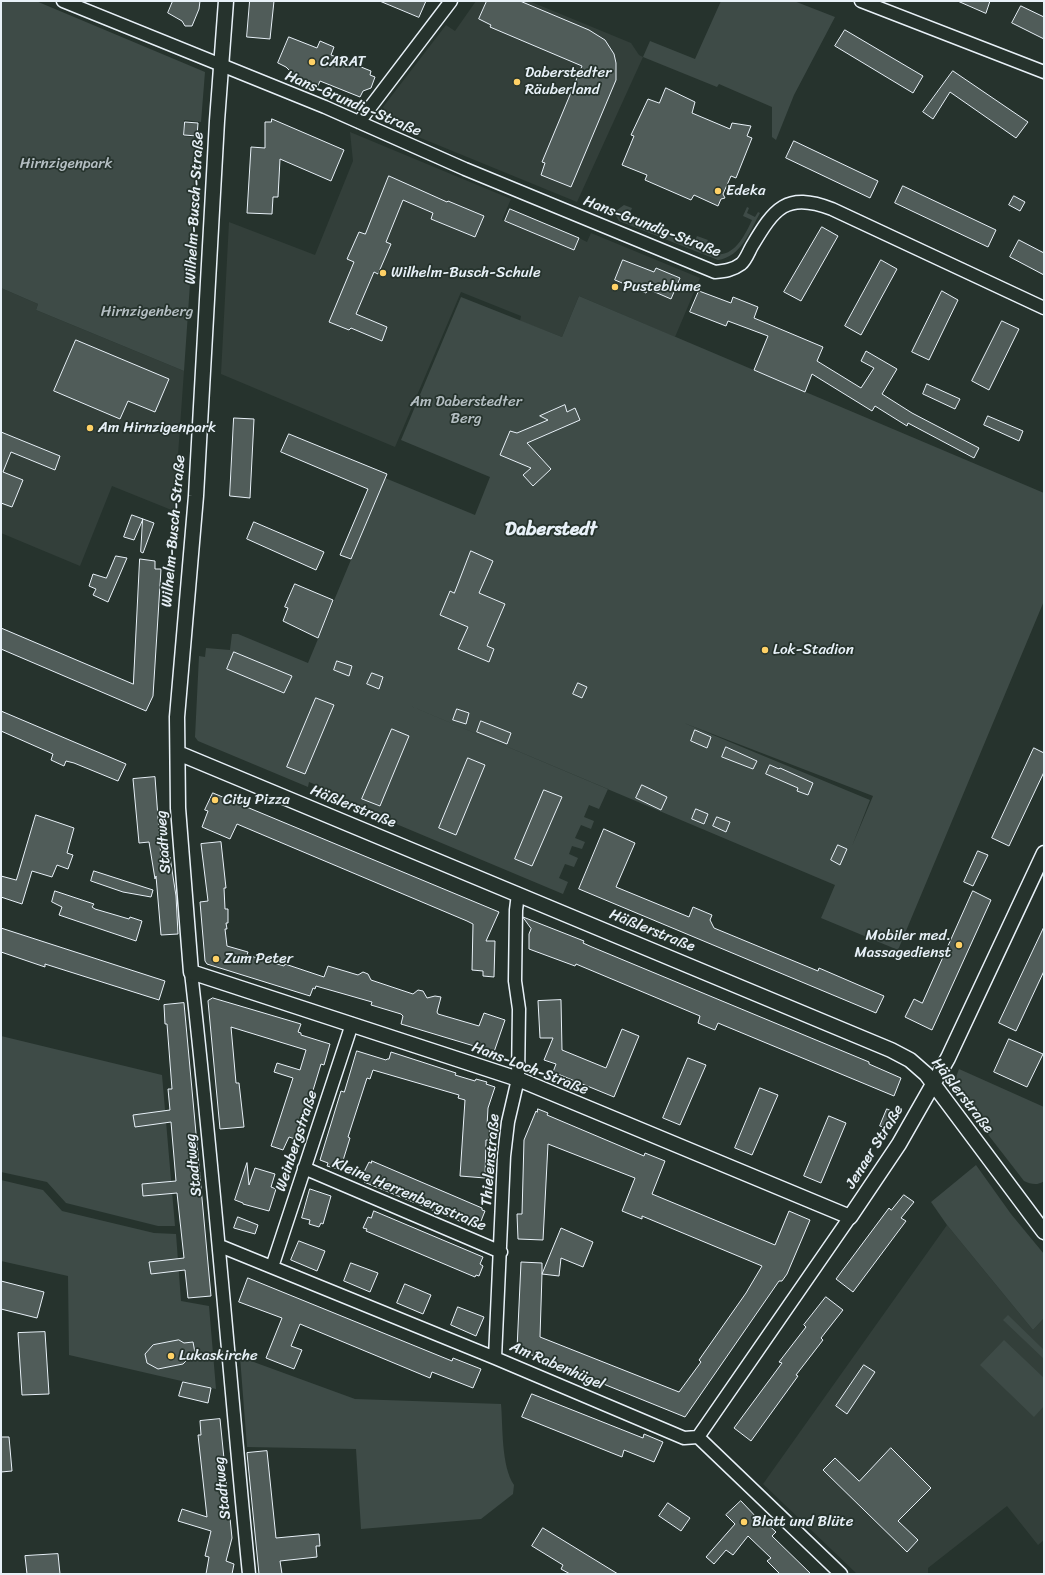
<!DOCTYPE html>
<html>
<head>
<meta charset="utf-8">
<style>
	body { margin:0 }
	#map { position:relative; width:1045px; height:1575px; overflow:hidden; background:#26332d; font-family:Sriracha,sans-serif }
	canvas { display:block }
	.frame { position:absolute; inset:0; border:2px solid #e8f1f8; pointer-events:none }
</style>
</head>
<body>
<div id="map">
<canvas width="1045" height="1575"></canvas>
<div class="frame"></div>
</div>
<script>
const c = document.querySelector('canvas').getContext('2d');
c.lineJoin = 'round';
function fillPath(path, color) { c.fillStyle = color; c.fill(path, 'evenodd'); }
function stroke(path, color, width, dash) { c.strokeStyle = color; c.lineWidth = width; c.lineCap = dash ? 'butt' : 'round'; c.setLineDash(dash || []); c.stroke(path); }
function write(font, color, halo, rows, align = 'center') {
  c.font = font + ' Sriracha,sans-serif'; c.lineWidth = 3.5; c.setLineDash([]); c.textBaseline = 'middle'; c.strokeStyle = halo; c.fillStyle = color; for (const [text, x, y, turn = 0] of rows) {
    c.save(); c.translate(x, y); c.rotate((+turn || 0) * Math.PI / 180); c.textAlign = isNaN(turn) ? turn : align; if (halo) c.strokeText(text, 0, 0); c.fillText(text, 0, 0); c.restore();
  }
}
const built = new Path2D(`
	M476 1H529L631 43 639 55 643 57 577 202 389 125 383 107 446 25 455 31Z
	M350 132 511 199 502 220 505 221 574 250 579 238 587 242 591 233 700 278 675 337 579 296 562 337 520 321 521 316 461 292 395 447 221 374 229 222 315 255 353 161Z
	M1 288 38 304 36 310 184 371 174 511 112 486 80 566 1 533Z
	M947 1225 1033 1330 1044 1318V1540L1038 1545 1007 1506 928 1568V1574H857L763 1484Z`);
const green = new Path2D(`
	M1 1H36L205 72 201 122 184 120 183 136 200 138 184 371 36 310 38 304 1 288Z
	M721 1H794L835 17 794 95 776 140 772 137V107L719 84 717 87 643 57 650 41 695 59Z
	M624 205 632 208 628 218 693 245 697 236 708 240 704 249C708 251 712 253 716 254 735 257 746 233 752 220L743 216 747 207 749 208 747 213 755 217 758 212 760 213C750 231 741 257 718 260L619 221 616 216 617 210Z
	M579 296 1044 493V601L898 950 821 918 835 885 394 699 608 789 599 809 589 805 584 817 594 821 591 829 581 825 575 838 585 842 582 849 572 846 569 854 578 858 574 867 565 864 559 878 568 882 563 894 320 792 321 787 309 782 308 787 198 741 195 737 199 656 205 657 206 648 230 650 232 634H238L308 663 385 478 475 515 490 477 401 440 461 297 562 337ZM684 723 873 796 852 846 870 800Z
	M1 1036 162 1075 175 1226H158L66 1203 47 1182 1 1172Z
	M959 1069 1044 1107V1181C1037 1186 1031 1184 1024 1181L952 1088Z
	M976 1165 1011 1214 1044 1254V1318L1033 1330 947 1225 931 1202Z
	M1 1180 43 1190 62 1211 154 1233 176 1234 181 1301 209 1306 216 1389 69 1355 68 1276 1 1261Z
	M1008 1315 1044 1350V1359L1003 1320Z
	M1004 1340 1044 1378V1406L1034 1417 980 1365Z
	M240 1357 355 1399 501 1404C503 1426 501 1466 514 1485L513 1494 481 1519 361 1529 356 1449 247 1447Z`);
const building = new Path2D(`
	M173 1H200L199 9 192 26H185L182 21 168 13Z
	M250 1H274L270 39 247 37Z
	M380 1H426L419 17Z
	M487 1H520L589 30 605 40 614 54 616 63V80L571 187 541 175 545 163 542 162 582 66 490 27 491 25 479 19Z
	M958 1H990L986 13Z
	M1021 6 1044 17V39L1012 23Z
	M845 30 923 76 913 93 835 46Z
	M289 37 317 48 320 41 334 47 331 55 371 71 370 75 375 77 371 88 363 91 360 97 320 81 317 88 300 81 286 67 278 63Z
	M953 71 1028 122 1016 138 950 92 933 119 923 112Z
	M666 88 695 102 692 113 730 129 732 123 751 126 747 136 752 138 736 178 731 176 723 194 725 198 721 199 718 206 694 195 691 200 645 180 647 175 622 165 634 136 631 135 648 99 659 103Z
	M272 119 344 150 331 181 280 159 278 197H273L272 214 247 213 251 147 265 148V122H271Z
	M185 122 198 123 197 136 184 135Z
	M794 141 878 181 870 198 786 158Z
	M389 176 447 202 448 201 484 216 475 237 431 219 433 213 403 200 386 242 391 244 378 274 374 272 356 314 387 327 382 341 351 328 349 330 329 322 354 262 347 259 359 232 365 234Z
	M903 186 996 230 988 247 895 203Z
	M1014 196 1025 202 1020 211 1009 205Z
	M510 209 579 238 574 250 505 221Z
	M822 227 838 236 801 301 784 292Z
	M1019 240 1044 253V275L1010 257Z
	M623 260 654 272 656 268 680 278 671 299 648 289 646 293 615 280Z
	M881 260 897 269 861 335 845 326Z
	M699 291 731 303 733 297 758 307 754 318 823 347 817 361 861 388 874 368 861 361 866 351 897 369 882 394 912 413 979 448 974 458 908 423 907 426 875 406 872 411 812 374 805 392 754 370 768 336 728 321 726 326 690 312Z
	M942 291 958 300 929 360 912 352Z
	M1002 321 1019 329 989 390 972 381Z
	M76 340 169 379 155 412 128 401 120 419 54 391Z
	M927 384 960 399 955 409 923 394Z
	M565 405 567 412 575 408 580 420 527 443 551 469 533 486 523 475 531 468 500 455 510 431 517 433 548 420 540 416Z
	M988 416 1023 431 1019 441 984 425Z
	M234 418 254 419 250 498 230 496Z
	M1 432 60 456 55 470 11 452 3 472 23 480 12 507 1 503Z
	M289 434 387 474 351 559 340 555 368 489 281 452Z
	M132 515 143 519 134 540 124 537Z
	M143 519 154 523 143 553 141 552Z
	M254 522 324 552 316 570 247 539Z
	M471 551 493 561 479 593 505 604 487 646 494 649 489 662 458 649 468 627 440 615 450 591 454 593Z
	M116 556 127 558 108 602 93 595 96 589 89 586 93 574 106 578Z
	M140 559 155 561V569H161L153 696 146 711 1 649V628L133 684Z
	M295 584 333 600 318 638 283 621 288 608 285 607Z
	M234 652 292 676 284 693 227 669Z
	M337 661 352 666 349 676 334 670Z
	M372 673 383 677 379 689 367 684Z
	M578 683 587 687 582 698 573 694Z
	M316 698 334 705 305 774 287 767Z
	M457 709 469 713 466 724 453 720Z
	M1 711 126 764 118 781 74 763 66 761 64 766 51 760 53 754 1 731Z
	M481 721 511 733 507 744 477 732Z
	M392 729 409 736 380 806 362 799Z
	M695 730 711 737 707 748 691 741Z
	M726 747 757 761 753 769 722 757Z
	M1034 748 1044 753V772L1009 846 992 838Z
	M468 758 485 765 456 835 439 828Z
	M770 765 779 769 780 768 813 783 808 795 797 791 798 788 766 774Z
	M155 777 161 858 170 857 176 896 178 934 161 935 156 876 155 879 149 842 139 843 133 779Z
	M642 785 667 797 661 810 636 798Z
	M544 790 562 797 532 866 515 859Z
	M213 793 499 912 486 941H495L494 977 483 976V971L472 970 473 924 467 921 237 824 230 839 202 827 208 811 205 810Z
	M696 809 708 814 704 824 692 819Z
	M36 815 74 828 67 853 73 855 68 869 57 865 52 877 32 871 22 904 1 897V876L16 880Z
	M717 817 730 822 726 832 713 826Z
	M604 829 635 843 616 887 689 917 693 907 712 915 710 920 714 928 818 971 819 968 884 996 876 1013 579 889Z
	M221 842 226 888H224L225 909H228V923H226L227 929H225L227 946 248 952 247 955 284 966 285 964 324 977 328 966 358 975 363 972 368 974 371 980 413 994 418 990 423 991 427 998 435 996 441 997 437 1012 438 1014 479 1026 484 1013 505 1020 494 1052 401 1024 403 1016 401 1014 371 1005 372 1002 316 986 315 989 313 988 310 996 207 964 205 961 200 902 208 901 201 844Z
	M838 845 847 849 840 865 831 860Z
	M978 851 988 855 973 886 964 882Z
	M94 871 153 890 151 897 123 892 91 881Z
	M55 891 94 904 92 907 95 909 129 919 130 917 142 921 136 941 59 915 62 907 52 902Z
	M973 891 991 900 932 1030 905 1017 914 999 922 1003Z
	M523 917 584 941 583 943 592 947 869 1062V1064L901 1078 894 1096 718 1023 715 1030 698 1023 700 1016 576 964 575 966 529 949V934L531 929Z
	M1044 927V971L1016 1031 999 1023Z
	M1 928 165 981 159 1000 45 964V967L1 952Z
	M213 998 301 1024 298 1032 301 1033V1035L330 1044 324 1065 321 1064 298 1140 289 1137 283 1150 271 1146 293 1078 274 1072 277 1063 300 1070 306 1050 231 1027 236 1083H239L244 1127 220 1129 208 1001Z
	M561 1000 562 1050 606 1068 622 1029 639 1036 614 1097 553 1072 556 1064 544 1060 553 1038H540L538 1001Z
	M184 1003 211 1296 188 1298 185 1270 151 1274 149 1262 184 1258 177 1193 143 1196 142 1184 176 1181 171 1122 135 1127 133 1115 170 1110 168 1089H172L167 1024H165L164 1005Z
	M1009 1039 1043 1054 1027 1087 994 1072Z
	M357 1051 386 1060 387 1059H389L391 1052 456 1073 455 1075 475 1081 476 1079 487 1082 486 1084 495 1087 488 1108 487 1126 490 1127 489 1140H486L485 1178 460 1176 465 1100 458 1098 459 1095 373 1070 370 1079 367 1078 348 1137 350 1138 341 1167 339 1166 338 1169 327 1166 328 1163 320 1160 341 1091 344 1092Z
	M688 1058 706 1065 680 1125 663 1118Z
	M760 1088 778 1095 752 1155 735 1148Z
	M538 1109 548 1113 547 1115 644 1156 645 1153 665 1161 652 1194 775 1245 789 1211 810 1220 787 1274 782 1281H779L685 1417 517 1349 521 1262 542 1263V1274L561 1228 593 1242 583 1267 561 1258 559 1276 542 1274 540 1337 679 1392 701 1362 699 1360 746 1293 762 1266 642 1216V1219L622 1211 635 1178 548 1144 543 1240 518 1239 517 1214H522L524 1140 536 1111 537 1112Z
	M887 1109 898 1114 890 1130 880 1126Z
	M829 1116 846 1123 821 1183 804 1176Z
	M372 1161 482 1208V1210L485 1211 481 1221 477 1220 474 1227 364 1182 367 1174 364 1172 369 1162 371 1163Z
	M247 1163 249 1185 255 1168 275 1174 271 1187 276 1189 269 1211 243 1204V1203L235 1200Z
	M310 1189 331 1196 323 1224 321 1223 319 1227 309 1224 310 1220 302 1218Z
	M904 1195 914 1202 901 1218 906 1221 853 1292 836 1279 889 1208 891 1210Z
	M374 1211 483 1257 480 1264 483 1266 479 1276 476 1275 475 1277 366 1231 367 1229 363 1228 368 1217 371 1218Z
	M238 1217 258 1225 255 1234 234 1228Z
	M299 1241 325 1251 317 1271 291 1260Z
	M351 1263 378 1273 370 1292 344 1281Z
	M248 1278 452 1361 453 1358 481 1369 473 1388 432 1372 430 1378 300 1324 291 1346 302 1350 294 1369 266 1358 282 1318 239 1302Z
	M1 1281 44 1292 37 1318 1 1309Z
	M405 1284 431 1295 423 1314 397 1303Z
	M826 1297 843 1310 821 1338 823 1340 796 1375 798 1376 751 1441 734 1428 782 1363 779 1362 806 1327 804 1325Z
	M458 1307 484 1317 476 1336 451 1325Z
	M45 1332 49 1394 22 1395 18 1333Z
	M179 1340 184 1343 193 1342 196 1358 187 1360 183 1364 158 1369 147 1363 145 1354 153 1345Z
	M864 1365 875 1372 847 1414 836 1406Z
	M183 1382 211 1388 208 1403 179 1396Z
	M532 1394 643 1438 644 1434 663 1442 654 1462 624 1450 622 1457 522 1417Z
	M220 1419 232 1538 226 1561 234 1564 232 1574H206L209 1557 205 1556 211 1531 178 1521 182 1509 207 1517 198 1435H201L200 1421Z
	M1 1437H9L12 1471 1 1472Z
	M891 1448 931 1488 898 1521 918 1540 907 1552 823 1470 835 1458 859 1481Z
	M267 1451 276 1538 319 1534 320 1546H316L317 1557 280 1561 282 1574H259L247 1453Z
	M741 1501 760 1521 762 1519 776 1532 772 1536 811 1574H780L767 1561 771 1558 748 1536 733 1555 726 1550 714 1564 706 1557 735 1524 726 1515Z
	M668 1503 690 1518 681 1531 659 1516Z
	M543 1528 618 1574H570L561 1569 563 1565 532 1546Z
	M58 1554 60 1574H27L25 1556Z`);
const minor = new Path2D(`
	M63 1 325 107 465 169 715 272C725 271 733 270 741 264 746 260 749 251 752 246 774 209 786 191 832 209L1044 308
	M861 1 1044 72
	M359 122 451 1
	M191 972C214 1172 229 1373 249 1574
	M304 1168 501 1252
	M220 1246 495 1358 684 1438 698 1437 841 1574
	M272 1267 352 1024
	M495 1358 504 1156 508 1122 518 1079 519 1009 515 981 516 910 518 894
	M698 1437 850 1217`);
const tertiary = new Path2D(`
	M226 1 217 121 196 496 177 717 178 808 191 972 518 1079 850 1217 899 1144 948 1058 1044 853
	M178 753 891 1050 910 1060 926 1074 1044 1232`);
const markers = [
	[312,62,4,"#ffd166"],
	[517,82,4,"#ffd166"],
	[718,191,4,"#ffd166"],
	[383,273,4,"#ffd166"],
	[615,287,4,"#ffd166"],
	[90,428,4,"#ffd166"],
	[765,650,4,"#ffd166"],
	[215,800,4,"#ffd166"],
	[959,945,4,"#ffd166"],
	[216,959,4,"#ffd166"],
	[171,1356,4,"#ffd166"],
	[744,1522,4,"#ffd166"]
];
const poiNames = [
	["CARAT",320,62],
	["Daberstedter",525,73],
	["Räuberland",525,90],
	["Edeka",726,191],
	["Wilhelm-Busch-Schule",391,273],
	["Pusteblume",623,287],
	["Am Hirnzigenpark",98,428],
	["Lok-Stadion",773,650],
	["City Pizza",223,800],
	["Mobiler med.",951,936,"right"],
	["Massagedienst",951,953,"right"],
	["Zum Peter",224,959],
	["Lukaskirche",179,1356],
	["Blatt und Blüte",752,1522]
];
const streetNames = [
	["Hans-Grundig-Straße",353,104,23],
	["Wilhelm-Busch-Straße",195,208,-87],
	["Hans-Grundig-Straße",652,227,21],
	["Wilhelm-Busch-Straße",174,531,-85],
	["Häßlerstraße",353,807,22],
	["Stadtweg",164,842,-94],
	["Häßlerstraße",652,931,22],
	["Hans-Loch-Straße",530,1069,21],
	["Häßlerstraße",962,1096,52],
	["Weinbergstraße",297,1141,-72],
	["Jenaer Straße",875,1147,-58],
	["Thielenstraße",491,1160,-85],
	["Stadtweg",194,1165,-96],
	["Kleine Herrenbergstraße",409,1195,23],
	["Am Rabenhügel",557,1366,23],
	["Stadtweg",223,1488,-96]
];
const parkNames = [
	["Hirnzigenpark",66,164],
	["Hirnzigenberg",147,312],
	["Am Daberstedter",466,402],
	["Berg",466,419]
];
const districtNames = [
	["Daberstedt",551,530]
];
fillPath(built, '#333f3a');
fillPath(green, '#3e4b47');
fillPath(building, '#505c59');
stroke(building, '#e8f1f8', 1);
stroke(minor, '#e8f1f8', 15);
stroke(tertiary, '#e8f1f8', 17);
stroke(minor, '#26332d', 12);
stroke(tertiary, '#26332d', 14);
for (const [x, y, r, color] of markers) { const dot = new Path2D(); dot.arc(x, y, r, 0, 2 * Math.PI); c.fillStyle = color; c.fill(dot); stroke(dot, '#26332d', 1.5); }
write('15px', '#e8f1f8', '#26332d', poiNames, 'left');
write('15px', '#e8f1f8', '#26332d', streetNames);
write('15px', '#b5bfc3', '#26332d', parkNames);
write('bold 19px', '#e8f1f8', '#26332d', districtNames);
</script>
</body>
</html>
